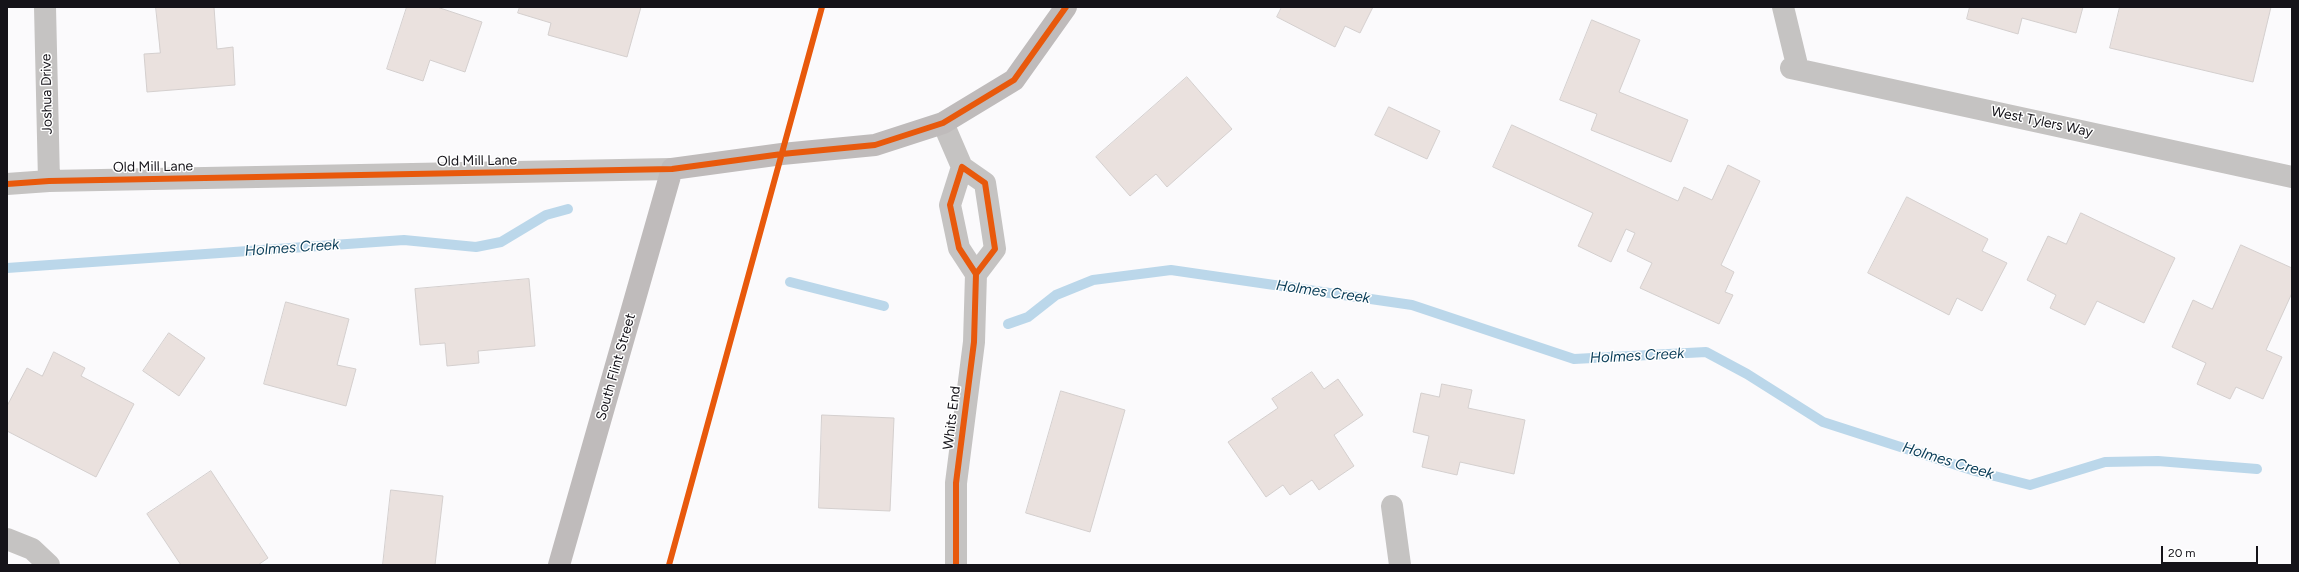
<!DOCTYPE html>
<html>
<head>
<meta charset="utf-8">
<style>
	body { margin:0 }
	#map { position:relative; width:2299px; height:572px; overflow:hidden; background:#fbfafc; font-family:Figtree,sans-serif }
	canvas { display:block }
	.frame { position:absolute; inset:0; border:8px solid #151319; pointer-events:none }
	.scale { position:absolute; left:2161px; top:546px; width:97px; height:18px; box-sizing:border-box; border:2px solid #151319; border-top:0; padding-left:5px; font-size:12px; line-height:14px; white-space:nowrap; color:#151319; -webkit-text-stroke:3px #fff; paint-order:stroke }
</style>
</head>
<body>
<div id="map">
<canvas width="2299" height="572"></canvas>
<div class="frame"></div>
<div class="scale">20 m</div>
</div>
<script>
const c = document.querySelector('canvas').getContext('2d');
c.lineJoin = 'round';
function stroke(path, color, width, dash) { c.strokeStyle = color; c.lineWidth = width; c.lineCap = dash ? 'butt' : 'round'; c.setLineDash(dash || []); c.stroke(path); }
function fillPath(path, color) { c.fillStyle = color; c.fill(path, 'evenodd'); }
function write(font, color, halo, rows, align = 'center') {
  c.font = font + ' Figtree,sans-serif'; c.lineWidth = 3; c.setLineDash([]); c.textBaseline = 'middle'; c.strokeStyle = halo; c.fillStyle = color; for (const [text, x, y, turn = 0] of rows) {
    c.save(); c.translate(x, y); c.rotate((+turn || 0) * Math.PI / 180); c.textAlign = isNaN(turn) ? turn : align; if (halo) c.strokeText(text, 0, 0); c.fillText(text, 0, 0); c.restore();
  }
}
const stream = new Path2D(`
	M7 268 404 240 476 247 501 242 546 215 568 209
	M790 282 884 306
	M1008 324 1028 317 1056 295 1093 280 1171 270 1412 305 1574 359 1706 352 1747 374 1823 422 1975 471 2030 485 2105 462 2158 461 2257 469`);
const building = new Path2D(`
	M156 7H214L217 49 233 47 235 85 147 92 144 54 160 53Z
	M407 7H437L482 22 465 72 430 60 423 81 387 69Z
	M520 7H641L627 57 548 35 551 23 518 13Z
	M1282 7H1373L1360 33 1345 26 1335 47 1277 17Z
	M1970 7H2083L2076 33 2022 18 2018 34 1967 19Z
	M2120 7H2271L2253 82 2110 48Z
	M1592 20 1640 40 1619 92 1688 120 1671 162 1591 130 1597 114 1560 100Z
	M1187 77 1232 129 1167 187 1156 174 1130 196 1096 157Z
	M1389 107 1440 131 1427 159 1375 135Z
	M1512 125 1678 201 1684 187 1712 200 1728 165 1760 181 1721 265 1734 272 1725 292 1733 295 1719 324 1640 288 1652 263 1627 251 1635 233 1626 229 1611 262 1578 246 1593 213 1493 167Z
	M1907 197 1988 239 1982 251 2007 263 1982 311 1957 298 1949 315 1868 273Z
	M2081 213 2175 258 2144 323 2097 301 2085 325 2050 308 2056 295 2027 280 2048 236 2066 244Z
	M2241 245 2292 268V293L2266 350 2282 357 2263 399 2236 387 2230 399 2197 384 2206 363 2172 347 2193 300 2212 309Z
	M529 279 535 346 478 351 479 363 447 366 445 343 420 345 415 289Z
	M286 302 349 319 337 365 356 369 346 406 264 384Z
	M169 333 205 358 179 396 143 371Z
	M54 352 85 368 81 376 134 404 96 477 7 431V406L27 368 42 376Z
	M1312 372 1324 389 1338 379 1363 415 1334 435 1354 466 1319 490 1312 480 1290 495 1283 485 1266 497 1228 442 1278 408 1272 399Z
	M1442 384 1472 390 1468 408 1525 420 1514 474 1460 462 1457 475 1422 467 1429 436 1413 432 1421 393 1439 397Z
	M1061 391 1125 410 1090 532 1026 513Z
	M822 415 894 418 890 511 819 508Z
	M211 471 268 558 258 565H181L147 514Z
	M391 490 443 496 435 565H383Z`);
const minor = new Path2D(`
	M45 7 49 181
	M1783 7 1798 69
	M1791 68 2292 177
	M943 123 962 167
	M7 184 49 181 672 169
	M1392 506 1400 565
	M7 539 32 549 49 565
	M956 565V483L974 342 976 274 995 249 985 183 962 167 950 205 959 248 976 274`);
const major = new Path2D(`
	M559 565 672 169 782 154 875 145 943 123 1014 80 1066 7`);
const cycleway = new Path2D(`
	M7 184 49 181 672 169 782 154 875 145 943 123 1014 80 1066 7
	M669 565 822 7
	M956 565V483L974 342 976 274 995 249 985 183 962 167 950 205 959 248 976 274`);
const streetNames = [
	["Joshua Drive",47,94,-91],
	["West Tylers Way",2042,122,12],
	["Old Mill Lane",477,161,-1],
	["Old Mill Lane",153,167,-1],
	["South Flint Street",616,367,-74],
	["Whits End",952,418,-83]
];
const waterNames = [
	["Holmes Creek",292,248,-4],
	["Holmes Creek",1323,292,8],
	["Holmes Creek",1637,356,-3],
	["Holmes Creek",1948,461,17]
];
stroke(stream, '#bbd7ea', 10);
fillPath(building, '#eae1de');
stroke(building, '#d4cfce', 1);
stroke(minor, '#c5c3c2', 22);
stroke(major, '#bfbbbb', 22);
stroke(cycleway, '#e8590c', 6);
write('14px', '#151319', '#fff', streetNames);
write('italic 15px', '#0b3e59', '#fff', waterNames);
</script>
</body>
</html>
